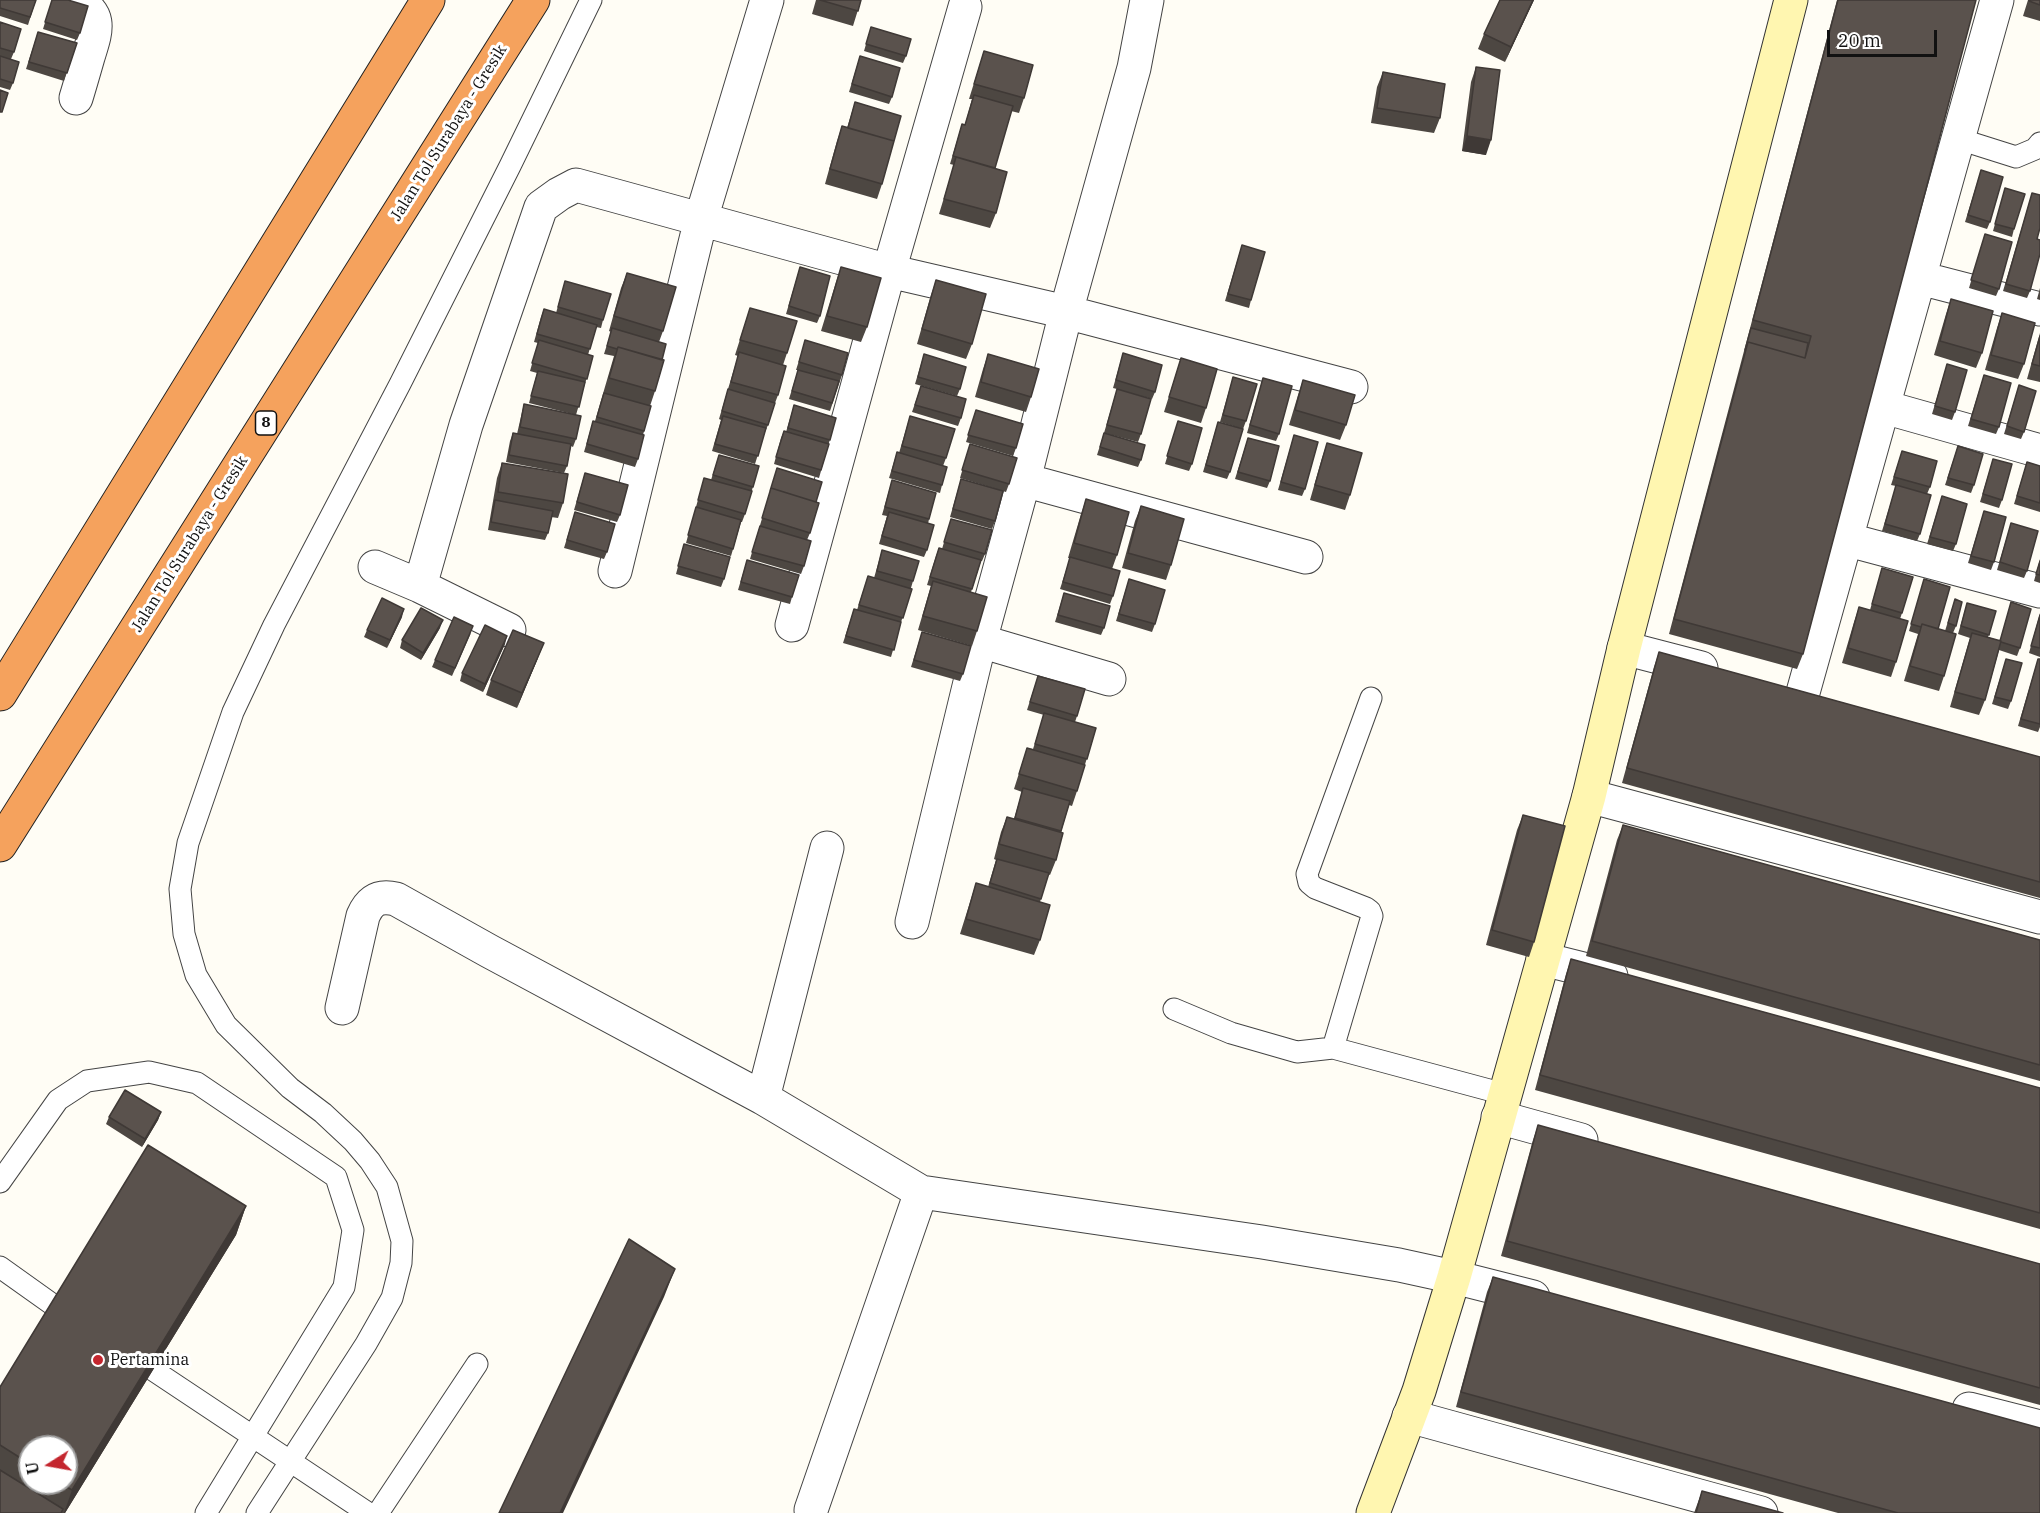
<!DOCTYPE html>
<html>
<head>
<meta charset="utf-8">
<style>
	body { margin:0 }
	#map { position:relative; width:2040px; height:1513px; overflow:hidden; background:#fffdf5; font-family:"IBM Plex Serif",serif }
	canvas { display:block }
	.north { position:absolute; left:18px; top:1435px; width:60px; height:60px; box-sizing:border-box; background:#fff; border:2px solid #a0a0a0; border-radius:50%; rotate:259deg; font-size:16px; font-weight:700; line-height:24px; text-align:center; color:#111 }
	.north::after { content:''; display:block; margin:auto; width:21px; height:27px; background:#c4262e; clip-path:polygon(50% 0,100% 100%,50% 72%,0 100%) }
	.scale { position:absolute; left:1827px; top:30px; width:110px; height:27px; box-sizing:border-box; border:3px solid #111; border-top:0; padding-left:8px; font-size:18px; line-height:21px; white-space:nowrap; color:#111; -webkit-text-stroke:4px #fff; paint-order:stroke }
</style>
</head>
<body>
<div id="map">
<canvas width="2040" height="1513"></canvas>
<div class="north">U</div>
<div class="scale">20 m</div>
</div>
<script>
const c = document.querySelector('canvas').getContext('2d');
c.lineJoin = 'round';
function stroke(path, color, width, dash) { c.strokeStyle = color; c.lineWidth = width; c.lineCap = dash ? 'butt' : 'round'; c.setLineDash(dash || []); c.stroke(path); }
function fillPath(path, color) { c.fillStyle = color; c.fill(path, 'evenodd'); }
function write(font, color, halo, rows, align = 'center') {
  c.font = font + ' "IBM Plex Serif",serif'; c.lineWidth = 6; c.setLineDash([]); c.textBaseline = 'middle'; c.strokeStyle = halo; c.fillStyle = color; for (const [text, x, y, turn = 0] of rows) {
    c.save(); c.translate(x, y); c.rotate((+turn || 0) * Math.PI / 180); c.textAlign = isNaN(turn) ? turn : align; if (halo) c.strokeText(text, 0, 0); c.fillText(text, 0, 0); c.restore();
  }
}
const lane = new Path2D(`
	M1959 139 2016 157 2035 149 2040 143
	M1174 1009 1231 1033 1297 1052 1333 1048 1504 1094
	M1333 1048 1372 916 1370 911 1366 908 1315 888 1309 883 1307 874 1371 698
	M0 1182 58 1100 87 1081 149 1072 197 1083 336 1177 353 1230 344 1287 206 1513
	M0 1267 56 1307
	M153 1370 368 1513
	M257 1513 366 1344 392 1298 401 1263 402 1241 387 1187 370 1161 353 1141 323 1113 290 1088 226 1025 196 975 184 934 180 889 188 843 233 712 274 625 400 384 510 166 591 0
	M378 1513 477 1364`);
const street = new Path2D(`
	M72 0C104 12 96 31 88 57 84 71 80 85 76 98
	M1920 278 2040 309
	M1884 407 2040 451
	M1024 480 1306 557
	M1845 539 2040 591
	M375 567 420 586 509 630
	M615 571 701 219 767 0
	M420 586 466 425 541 207 559 194 576 185 889 271 1066 312 1351 387
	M792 625 889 271 965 7
	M980 641 1109 679
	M1624 648 1701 668
	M1802 696 1997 0
	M1589 796 2040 917
	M827 848 763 1098 921 1192 1262 1242 1399 1265 1454 1277 1533 1297
	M912 922 980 641 1024 480 1066 312 1134 68 1147 0
	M1543 959 1611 976
	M342 1008 363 916C370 900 379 895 396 899L489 951 763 1098
	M1498 1117 1581 1140
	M1969 1409 2040 1427
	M1409 1416 1761 1513
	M811 1510 921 1192`);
const secondary = new Path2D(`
	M1373 1513 1419 1391 1454 1277 1589 796 1624 648 1791 0`);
const highway = new Path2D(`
	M0 694 428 0
	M0 845 533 0`);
const wall = new Path2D(`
	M0 0H36L28 25 0 16Z
	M52 0 80 33 77 40 43 29Z
	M816 0H861L853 26 812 14Z
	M1500 0H1534L1505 62 1478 49 1484 34Z
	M1837 0H1976L1803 654 1797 669 1669 634Z
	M2028 0H2040V21L2023 16Z
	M0 22 14 52 11 59 13 83 10 90 0 87Z
	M871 27 906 56 903 63 864 51Z
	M38 32 77 43 64 81 26 69Z
	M984 51 1024 98 1019 113 1011 111 994 168 996 213 990 228 939 214 954 165 950 164 962 124 965 125 972 99H969Z
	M860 56 892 97 889 104 849 92Z
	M1476 67 1486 155 1462 151 1471 82Z
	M1383 72 1440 118 1434 133 1371 123 1377 87Z
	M855 102 882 184 877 199 825 184 837 141 842 126 847 128Z
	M1981 170 1990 222 1987 229 1965 222Z
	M2005 188 2014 229 2012 237 1993 231Z
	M2032 193 2037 239 2030 291 2027 298 2003 291Z
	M1985 234 1999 289 1996 296 1969 288Z
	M1242 245 1251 300 1249 308 1225 301Z
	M800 267 820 316 817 323 786 314Z
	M841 267 867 327 861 342 821 331 836 282Z
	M627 273 663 331 659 342 662 360 655 391 650 406H651L643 435 638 459 635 467 584 452 591 428 593 421H595L614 356 604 354 611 332 609 331 621 288Z
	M936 280 972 344 966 359 917 344 931 295Z
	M565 281 603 320 601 328 596 327 588 355 593 356 576 415 529 403 537 373 530 371 538 343 534 342 541 317 544 309 556 313Z
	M2040 288V300L2037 299Z
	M1951 299 1982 353 1976 368 1934 355 1946 314Z
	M750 308 787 353 783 365 778 395 775 403 728 389 738 356 735 355Z
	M2002 313 2024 364 2018 379 1985 370 1997 328Z
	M2040 333V382L2027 379Z
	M803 348 842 375 830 411 789 399 798 370H796Z
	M1123 353 1155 392 1152 399 1119 390 1141 434 1138 442 1104 433 1117 389 1113 388Z
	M924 354 960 389 957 396 915 384Z
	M988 354 1031 397 1026 412 975 397 983 369Z
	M1181 358 1206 408 1201 423 1164 412Z
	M1947 364 1955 412 1952 420 1932 414Z
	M1984 375 1999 427 1996 434 1968 426Z
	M1233 377 1246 421 1243 429 1220 422Z
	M1263 378 1279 434 1276 441 1247 433Z
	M1303 380 1346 425 1340 440 1289 425 1298 395Z
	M2019 385 2024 432 2021 439 2004 434Z
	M921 386 961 418 958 426 912 412Z
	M728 389 768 425 765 432 755 464 712 451 721 420 719 419Z
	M524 404 576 439 573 447 571 446 567 466 564 473 506 462 510 441 513 433 517 434 522 412Z
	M794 405 836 418 819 478 774 464 781 438 784 431 786 432Z
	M976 410 1016 448 1013 456 966 442Z
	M910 416 946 458 943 466 942 485 940 493 889 478 897 452 899 453Z
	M1178 421 1192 464 1189 471 1165 464Z
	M1218 422 1230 472 1227 479 1203 472Z
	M1104 433 1141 460 1138 467 1097 455Z
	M1294 435 1305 489 1302 496 1278 490Z
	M1248 438 1270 481 1267 488 1235 479Z
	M1327 443 1350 495 1345 510 1310 500 1322 458Z
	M970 444 1009 484 1006 492 960 478Z
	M1958 446 1974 485 1971 493 1945 485Z
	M1902 451 1930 487 1927 494 1920 534 1917 541 1882 531 1896 486 1891 485Z
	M719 455 759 466 745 514 742 522H741L731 556 686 543 704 478 711 480Z
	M1993 459 2002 500 1999 508 1980 502Z
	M2027 462 2040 466V512L2014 504Z
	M502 463 563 503 558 518 551 517 548 533 545 540 488 530 497 478Z
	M777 468 816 502 810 533 807 540 804 566 801 574 750 559Z
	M585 473 620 515 617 522 574 510Z
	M961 479 995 521 992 529 950 517Z
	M892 480 929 519 928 524 927 550 924 557 879 544 887 516 882 515Z
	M1942 496 1956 544 1953 551 1927 544Z
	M1086 499 1117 555 1112 569 1113 596 1110 604 1060 589 1070 558H1068L1081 514Z
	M1141 506 1171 565 1166 580 1122 568 1135 521Z
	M1984 511 1994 562 1991 570 1968 563Z
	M575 512 607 552 604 559 564 548Z
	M951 519 985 554 982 561H981L971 592 977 631 972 646 918 630 931 586 927 585 936 556 939 548 942 549Z
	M2011 523 2027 571 2024 578 1997 570Z
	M684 544 724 579 721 587 676 574Z
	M882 550 913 581 891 657 843 643 854 609 857 610 868 576 874 578Z
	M2040 559V583L2034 581Z
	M747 560 792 597 790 604 738 590Z
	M1882 568 1902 613 1900 619 1896 662 1891 677 1842 663 1854 622 1859 607 1870 610Z
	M1129 579 1155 624 1152 632 1116 621Z
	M1924 579 1938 629 1945 631 1955 599 1956 626 1953 633 1944 676 1939 691 1904 681 1918 634 1909 631Z
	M1064 593 1104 628 1101 635 1055 622Z
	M2011 602 2020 648 2017 656 1999 650 1985 700 1979 715 1950 707 1970 638 1958 634 1967 603 1996 611 1988 637 2000 641Z
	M2040 613V657L2029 653Z
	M402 617 387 648 364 637 367 630Z
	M440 628 421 660 400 648 402 640Z
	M922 632 963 674 960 681 911 667Z
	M471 633 452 676 432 667 435 660Z
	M505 644 483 692 460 681 462 673Z
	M1659 652 2040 757V898L1622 783 1654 667Z
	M538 658 517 708 486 695 491 680Z
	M2006 659 2011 701 2008 709 1992 704Z
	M2038 659H2040V727L2038 732 2018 726Z
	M1038 676 1077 716 1075 722 1096 728 1077 791 1072 806 1069 805 1061 832 1056 860 1050 875 1048 874 1040 902V940L1034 955 960 934 976 883 988 887 996 860 994 859 1001 832 1007 817 1014 819 1022 792 1014 789 1027 748 1033 749 1044 715 1027 710Z
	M1523 815 1534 942 1529 957 1486 945 1517 830Z
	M1623 825 2040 940V1081L1586 956 1617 840Z
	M1571 959 2040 1088V1229L1535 1090 1566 974Z
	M161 1112 158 1120 142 1147 106 1124 109 1117Z
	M1538 1125 2040 1264V1405L1501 1256 1533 1140Z
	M246 1206 236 1235 65 1513H0V1387ZM30 1447 66 1483H30Z
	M1493 1277 2040 1513H1838L1456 1407 1487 1292Z
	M1702 1491 1783 1513H1694Z`);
const shadedWall = new Path2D(`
	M1533 0H1534L1505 62 1511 47Z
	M1467 136 1491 140 1486 155 1462 151Z
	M404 609 402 617 387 648 390 640Z
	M443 620 440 628 421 660 423 653Z
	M507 636 505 644 483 692 485 684Z
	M544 643 538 658 517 708 522 693Z
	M161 1112 158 1120 142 1147 145 1139Z
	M246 1206 236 1235 65 1513H64L72 1490Z
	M675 1269 664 1297 563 1513H560Z`);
const building = new Path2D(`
	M0 0H36L30 17 0 8Z
	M52 0H68L88 6 80 33 45 22Z
	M820 0H861L858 11Z
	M1500 0H1533L1511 47 1484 34Z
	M1838 0H1976L1803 654 1674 619 1748 342 1805 358 1811 336 1753 320Z
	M2029 0H2040V5L2029 1Z
	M0 22 21 29 14 52 0 48Z
	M871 27 911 39 906 56 866 44Z
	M38 32 77 43 67 73 29 62Z
	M984 51 1033 65 1024 98 974 84Z
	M0 56 19 62 13 83 0 79Z
	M860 56 900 68 892 97 852 84Z
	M1476 67 1500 70 1491 140 1467 136Z
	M1383 72 1445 84 1440 118 1377 108Z
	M0 90 8 93 2 112H0Z
	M974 95 1013 106 995 168 953 156 962 124 965 125Z
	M855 102 901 116 894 141 848 128Z
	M842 126 894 141 882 184 830 169Z
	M956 157 1007 172 996 213 944 199Z
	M1981 170 2003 177 1990 222 1968 215Z
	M2005 188 2025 194 2014 229 1995 224Z
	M2032 193 2040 195V228L2037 239 2040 240V254L2030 291 2006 284Z
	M1985 234 2012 242 1999 289 1971 280Z
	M1242 245 1265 252 1251 300 1228 294Z
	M800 267 830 276 820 316 789 306Z
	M841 267 881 278 867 327 827 316Z
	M627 273 676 287 663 331 614 316Z
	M936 280 986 294 972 344 922 329Z
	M565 281 611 294 603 320 558 307Z
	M1951 299 1993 311 1982 353 1940 341Z
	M750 308 797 321 787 353 740 340Z
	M544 309 597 325 590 349 537 334Z
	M2002 313 2035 323 2024 364 1991 355Z
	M612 328 666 344 662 360 618 347 617 349 607 346Z
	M1751 328 1808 343 1805 358 1748 342 1745 350Z
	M2040 336V366L2032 364Z
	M539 340 593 356 587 379 532 363Z
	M805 340 848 353 842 375 799 362Z
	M618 347 664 360 655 391 609 378Z
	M739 352 786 366 778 395 731 382Z
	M1123 353 1162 365 1155 392 1116 380Z
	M924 354 966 367 960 389 918 377Z
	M988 354 1039 369 1031 397 981 382Z
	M1181 358 1217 369 1206 408 1169 397Z
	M1947 364 1967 370 1955 412 1935 406Z
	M798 370 839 381 832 403 792 391Z
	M538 371 585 382 579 407 531 396Z
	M1984 375 2011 383 1999 427 1971 419Z
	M1233 377 1257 384 1246 421 1223 415Z
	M1263 378 1292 386 1279 434 1250 425Z
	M1303 380 1355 395 1346 425 1295 410Z
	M2019 385 2036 391 2024 432 2007 426Z
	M921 386 966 399 961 418 915 405Z
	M728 389 775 403 768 425 722 411Z
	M1117 389 1151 399 1141 434 1107 425Z
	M604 393 651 406 644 431 597 417Z
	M524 404 581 416 576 439 520 427Z
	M794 405 836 418 830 440 788 428Z
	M976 410 1023 424 1016 448 968 435Z
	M723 416 766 428 758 456 715 444Z
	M910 416 955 429 946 458 902 446Z
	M593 421 644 435 638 459 587 444Z
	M1178 421 1202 428 1192 464 1167 456Z
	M1218 422 1243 429 1230 472 1206 465Z
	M784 431 829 444 821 470 776 457Z
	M513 433 571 444 567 466 509 455Z
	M1104 433 1145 445 1141 460 1100 447Z
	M1294 435 1318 442 1305 489 1281 482Z
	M1248 438 1279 446 1270 481 1238 472Z
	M1327 443 1362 453 1350 495 1315 485Z
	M970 444 1017 458 1009 484 962 470Z
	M1958 446 1983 454 1974 485 1948 478Z
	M1902 451 1937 461 1930 487 1894 477Z
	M897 452 947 467 942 485 892 471Z
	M719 455 759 466 753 487 713 475Z
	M1993 459 2012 464 2002 500 1983 494Z
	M2027 462 2040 466V503L2017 496Z
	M502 463 568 474 563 503 498 492Z
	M777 468 822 482 816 502 771 488 770 491Z
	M585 473 628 485 620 515 577 502Z
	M704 478 752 491 745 514 698 500Z
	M961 479 1003 491 995 521 953 509Z
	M892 480 936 493 929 519 885 507Z
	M1896 485 1931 495 1920 534 1885 524Z
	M771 488 819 503 810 533 762 518Z
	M1942 496 1967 504 1956 544 1930 537Z
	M1086 499 1129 512 1117 555 1074 543Z
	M495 500 553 511 548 533 491 522Z
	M1141 506 1184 519 1171 565 1128 553Z
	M696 507 741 520 733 549 688 535Z
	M1984 511 2006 517 1994 562 1971 556Z
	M575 512 615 524 607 552 567 540Z
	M889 512 934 525 927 550 882 536Z
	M951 519 992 530 985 554 944 542Z
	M2011 523 2038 531 2027 571 2000 562Z
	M760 526 811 541 804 566 752 552Z
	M684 544 730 557 724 579 678 566Z
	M939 548 981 560 972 589 930 577Z
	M882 550 919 561 913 581 877 571Z
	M1070 557 1120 571 1113 596 1063 582Z
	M747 560 799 575 792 597 741 582Z
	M2040 561V575L2036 574Z
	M1882 568 1913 577 1902 613 1872 604Z
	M868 576 912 589 903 618 859 605Z
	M1129 579 1165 590 1155 624 1119 614Z
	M1924 579 1950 587 1938 629 1922 624 1921 627 1911 624Z
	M933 581 987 597 977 631 923 616Z
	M1064 593 1110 606 1104 628 1058 615Z
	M382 598 404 609 390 640 367 630Z
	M1955 599 1962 602 1956 626 1948 623Z
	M2011 602 2031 609 2020 648 2001 642V641H2000Z
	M1967 603 1996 611 1989 635 1961 626Z
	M1859 607 1908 621 1896 662 1848 648Z
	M421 608 443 620 423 653 402 640Z
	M854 609 901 622 894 650 846 636Z
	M2040 615V648L2031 646Z
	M454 617 473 626 455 668 435 660Z
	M1922 624 1956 634 1944 676 1910 666Z
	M485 625 507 636 485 684 462 673Z
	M513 630 544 643 522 693 491 680Z
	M922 632 971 646 963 674 914 660Z
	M1972 633 2001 641 1985 700 1955 692Z
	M1659 652 2040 757V882L1627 768Z
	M2006 659 2022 663 2011 701 1995 697Z
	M2038 659H2040V724L2021 719Z
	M1038 676 1085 689 1077 716 1030 702Z
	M1044 713 1096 728 1087 759 1035 744Z
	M1027 748 1085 765 1077 791 1019 774Z
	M1023 788 1070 801 1061 831 1015 818Z
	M1523 815 1565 826 1534 942 1492 930Z
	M1007 817 1063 833 1056 860 999 844Z
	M1623 825 2040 940V1065L1592 941Z
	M997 859 1049 873 1041 899 990 883Z
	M976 883 1050 905 1040 940 966 919Z
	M1571 959 2040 1088V1213L1540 1075Z
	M125 1090 161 1112 145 1139 109 1117Z
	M1538 1125 2040 1264V1388L1507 1241Z
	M148 1145 246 1206 72 1490 60 1483H66V1447H30V1464L0 1445V1387Z
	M629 1239 675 1269 560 1513H499Z
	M1493 1277 2040 1428V1513H1898L1461 1392Z
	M0 1470 63 1509 61 1513H0Z
	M1702 1491 1783 1513H1696Z`);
const markers = [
	[98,1360,6,"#c4262e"]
];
const shields = [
	[266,423,21]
];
const shieldNames = [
	["8",266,423]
];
const streetNames = [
	["Jalan Tol Surabaya - Gresik",449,133,-58],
	["Jalan Tol Surabaya - Gresik",190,544,-58]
];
const poiNames = [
	["Pertamina",110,1360]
];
stroke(lane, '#444', 23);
stroke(street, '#444', 35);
stroke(secondary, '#333', 35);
stroke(highway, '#222', 35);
stroke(lane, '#fff', 21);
stroke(street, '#fff', 33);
stroke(secondary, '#fff6b0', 33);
stroke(highway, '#f5a25d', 33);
fillPath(wall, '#4d4742');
fillPath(shadedWall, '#3f3936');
fillPath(building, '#5a524d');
stroke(building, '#3f3936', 1.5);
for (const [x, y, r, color] of markers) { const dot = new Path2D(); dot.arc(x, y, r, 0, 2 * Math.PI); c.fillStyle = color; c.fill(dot); stroke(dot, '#fff', 2); }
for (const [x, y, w] of shields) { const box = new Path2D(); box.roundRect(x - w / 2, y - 12, w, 24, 4.5); c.fillStyle = '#fff'; c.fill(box); stroke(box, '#111', 1.5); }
write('bold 15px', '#111', null, shieldNames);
write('16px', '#111', '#fff', streetNames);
write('16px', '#111', '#fff', poiNames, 'left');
</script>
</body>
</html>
